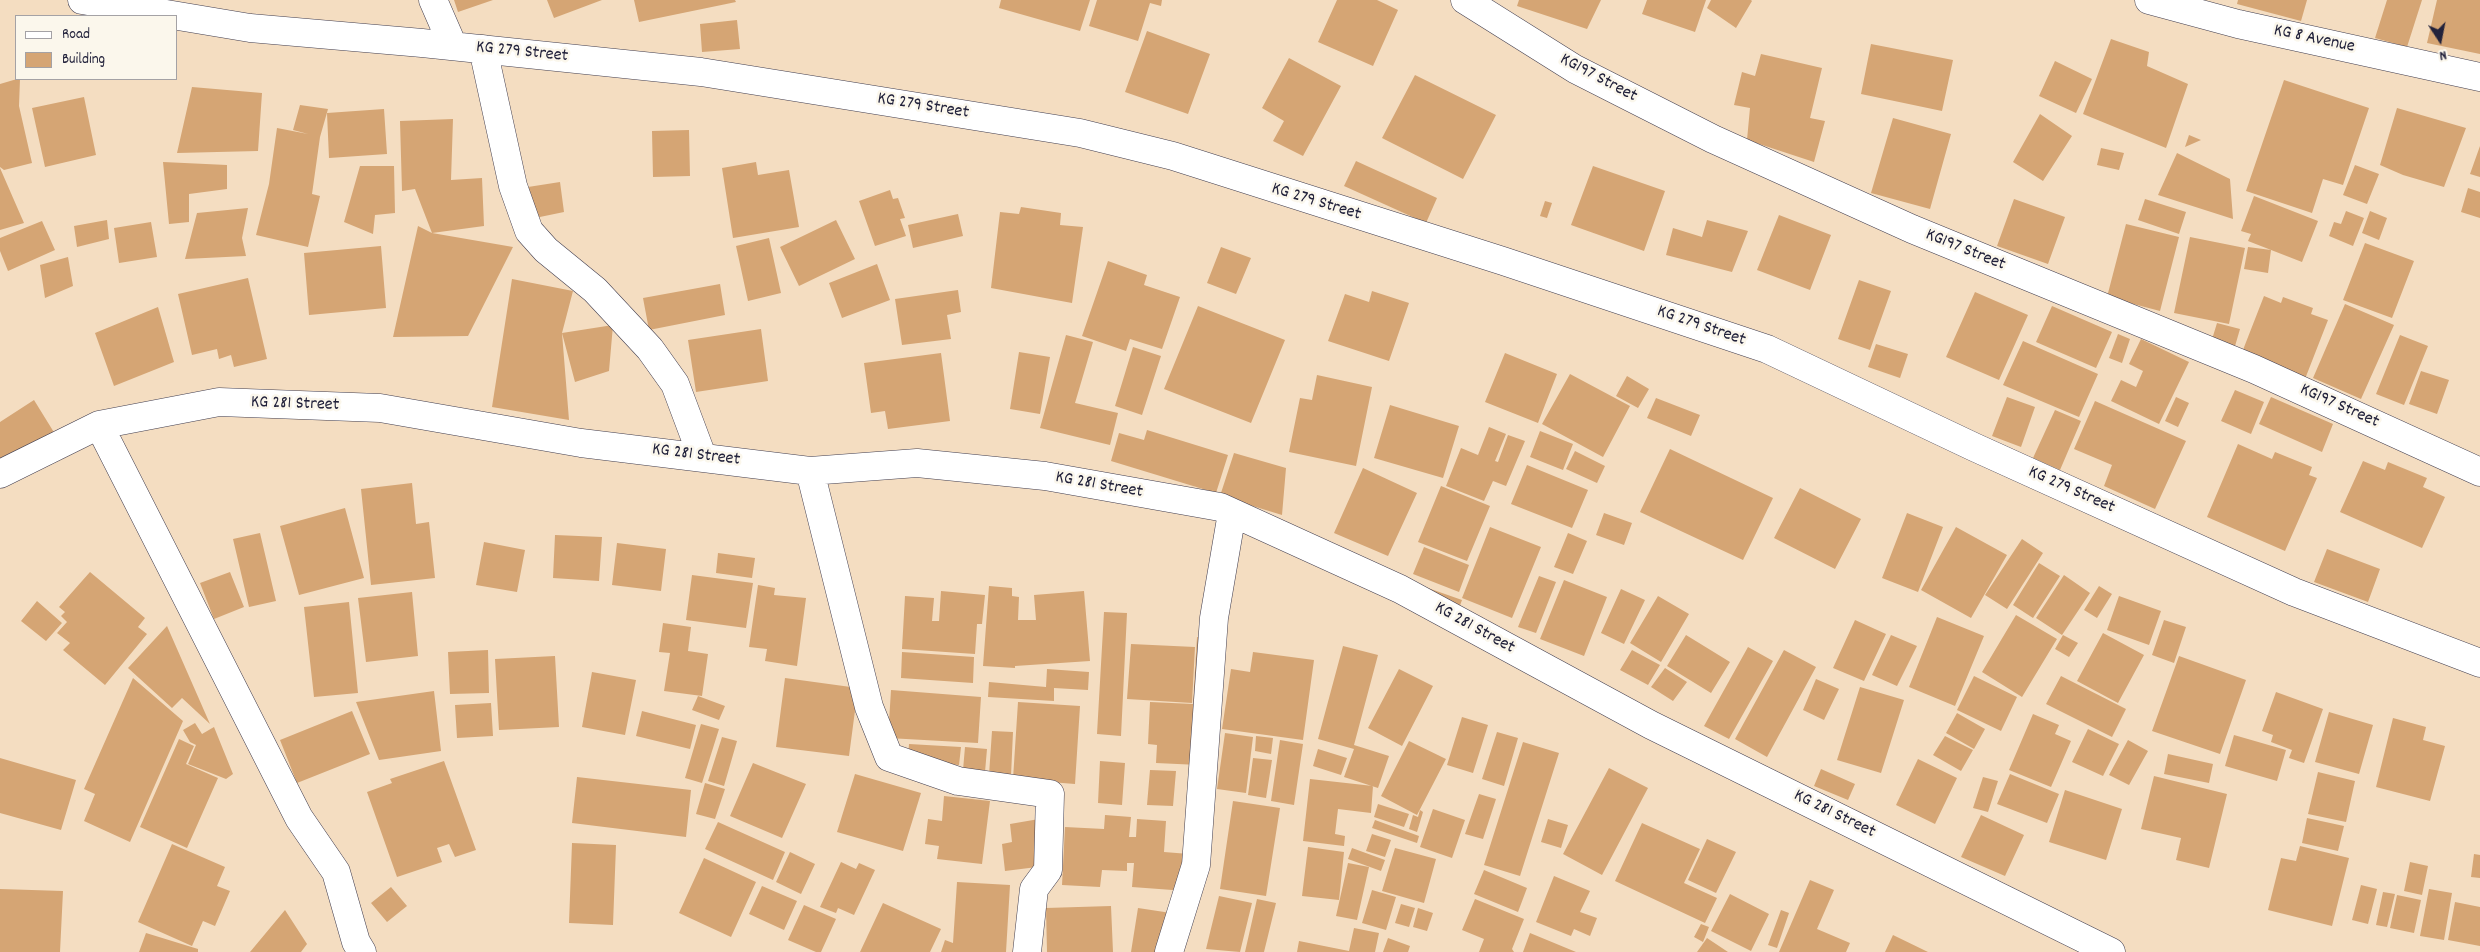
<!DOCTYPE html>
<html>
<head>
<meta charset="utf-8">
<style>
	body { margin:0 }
	#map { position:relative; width:2480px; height:952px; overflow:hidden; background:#f4ddc1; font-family:Dekko,sans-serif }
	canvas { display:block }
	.legend { position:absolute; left:15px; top:15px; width:162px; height:65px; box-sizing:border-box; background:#fbf7ec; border:1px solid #a4a2a5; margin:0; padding:6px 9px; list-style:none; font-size:15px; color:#22223b }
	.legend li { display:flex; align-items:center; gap:10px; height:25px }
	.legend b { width:25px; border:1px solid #a4a2a5 }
	.north { position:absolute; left:2415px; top:15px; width:50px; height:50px; -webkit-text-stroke:4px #fbf7ec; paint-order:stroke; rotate:169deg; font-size:14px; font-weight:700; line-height:20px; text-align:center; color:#22223b }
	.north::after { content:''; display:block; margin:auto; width:18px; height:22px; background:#22223b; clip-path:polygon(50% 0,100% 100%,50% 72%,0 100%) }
</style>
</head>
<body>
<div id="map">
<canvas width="2480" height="952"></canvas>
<ul class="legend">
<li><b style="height:6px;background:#fff"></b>Road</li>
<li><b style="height:14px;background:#d5a574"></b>Building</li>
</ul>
<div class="north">N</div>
</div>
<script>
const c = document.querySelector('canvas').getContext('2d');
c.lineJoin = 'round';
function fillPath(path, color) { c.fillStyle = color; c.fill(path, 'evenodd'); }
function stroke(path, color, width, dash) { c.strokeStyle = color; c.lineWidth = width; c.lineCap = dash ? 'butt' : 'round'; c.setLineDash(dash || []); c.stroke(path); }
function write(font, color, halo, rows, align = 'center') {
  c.font = font + ' Dekko,sans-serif'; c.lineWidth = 5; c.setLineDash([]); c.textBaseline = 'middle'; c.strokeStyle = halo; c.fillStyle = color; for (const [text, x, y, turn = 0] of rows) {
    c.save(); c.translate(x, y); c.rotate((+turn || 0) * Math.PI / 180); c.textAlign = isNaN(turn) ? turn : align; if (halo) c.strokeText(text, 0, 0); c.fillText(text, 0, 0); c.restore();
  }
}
const building = new Path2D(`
	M454 0H493L458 12Z
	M547 0H602L554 18Z
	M634 0H735L736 2 639 22Z
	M1001 0H1090L1080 31 999 8Z
	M1097 0H1162L1161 6 1150 3 1138 41 1089 26Z
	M1337 0H1377L1398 10 1373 66 1318 42Z
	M1519 0H1601L1587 29 1517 6Z
	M1647 0H1706L1695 32 1642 14Z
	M1711 0H1751L1752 1 1736 28 1707 8Z
	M2238 0H2307L2301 21 2237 4Z
	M2387 0H2422L2407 47 2375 38Z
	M2437 0H2480V54L2427 43Z
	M737 20 740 49 702 52 700 24Z
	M1147 31 1210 54 1188 114 1125 92Z
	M2111 39 2149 52 2147 66 2188 84 2166 148 2083 114Z
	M1871 44 1953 60 1942 111 1861 94Z
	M1761 54 1822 68 1810 118 1825 121 1814 162 1747 140 1750 108 1734 105 1742 72 1755 76Z
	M1289 58 1341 86 1303 156 1273 141 1284 121 1262 108Z
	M2055 61 2092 79 2076 113 2039 96Z
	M1415 75 1496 115 1463 179 1382 138Z
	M17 79H20L19 106 32 163 4 170 0 167V84Z
	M2284 80 2369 108 2343 185 2323 179 2312 213 2246 191Z
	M192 87 262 93 258 151 177 153Z
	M84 97 96 155 45 167 32 108Z
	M300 105 328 109 320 137 312 194 320 196 308 247 256 235 269 184 277 128 308 134 293 130Z
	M2397 108 2466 128 2444 187 2403 175 2380 165Z
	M384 109 387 154 329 158 327 113Z
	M2040 114 2072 136 2043 181 2013 162Z
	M1893 118 1951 134 1930 209 1871 193Z
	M453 119 451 180 482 178 484 226 432 233 415 189 402 191 400 121Z
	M689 130 690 176 653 177 652 131Z
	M2189 135 2201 140 2185 147Z
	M2480 146V177L2470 174Z
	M2101 148 2124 153 2119 170 2097 165Z
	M2177 153 2230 179 2233 219 2158 195Z
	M1356 161 1437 198 1426 223 1344 186Z
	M163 162 227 165V189L189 194V222L169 224Z
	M756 162 758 175 789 170 799 227 733 238 722 168Z
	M2355 165 2379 174 2367 204 2343 195Z
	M360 166H394L395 213 375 215 373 234 344 222Z
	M1593 166 1665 191 1644 251 1571 225Z
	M0 168 24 223 0 230Z
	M560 182 564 212 535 218 528 187Z
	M2468 188 2480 192V218L2461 212Z
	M890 190 893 199 898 198 905 218 900 219 906 236 875 246 859 201Z
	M2254 196 2318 221 2302 262 2248 241 2251 234 2241 231Z
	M2014 199 2065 217 2048 264 1997 246Z
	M2145 199 2186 212 2179 234 2138 220Z
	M1545 201 1552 203 1547 218 1540 216Z
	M1021 207 1061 213 1060 225 1083 227 1072 303 991 288 1000 212 1019 214Z
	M248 208 242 238 246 256 185 259 197 213Z
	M2346 211 2364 218 2353 246 2329 236 2334 222 2341 224Z
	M2370 211 2387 218 2379 240 2362 233Z
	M958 214 963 236 913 248 908 225Z
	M1779 215 1831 235 1810 290 1757 270Z
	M107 220 109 239 77 247 74 226Z
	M836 220 855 259 799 286 780 247Z
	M1707 220 1748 231 1732 272 1666 255 1673 228 1702 237Z
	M42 221 55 250 8 271 0 251V238Z
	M151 222 157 257 119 263 114 228Z
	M2126 224 2179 237 2160 311 2107 297Z
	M418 226 432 233 513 247 468 336 393 337Z
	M2190 237 2245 248 2229 324 2174 313Z
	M769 238 781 293 748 301 736 246Z
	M2365 243 2414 261 2392 318 2343 300Z
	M381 246 386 308 309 315 304 253Z
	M1221 247 1251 258 1236 294 1207 283Z
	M2248 247 2271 250 2268 273 2244 269Z
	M68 257 73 286 45 298 40 265Z
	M1108 261 1147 275 1144 285 1180 297 1162 349 1130 339 1126 351 1082 336Z
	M877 264 890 300 842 318 829 283Z
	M248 278 267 359 234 367 231 355 219 359 217 349 192 355 178 294Z
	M512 279 573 291 562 333 569 420 492 407Z
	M1859 280 1891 291 1870 350 1838 339Z
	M720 284 725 315 649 330 643 298Z
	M958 290 961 312 947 315 951 339 902 345 895 299Z
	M1372 291 1409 303 1389 361 1328 341 1345 294 1369 302Z
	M1975 292 2028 315 1999 380 1946 357Z
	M2264 296 2281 303 2283 297 2313 308 2311 314 2328 320 2305 379 2241 355Z
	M2345 304 2394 325 2361 399 2313 378Z
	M1198 306 1285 340 1251 423 1164 389Z
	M2052 306 2112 332 2096 368 2036 342Z
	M158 307 174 362 114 386 95 333Z
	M2217 323 2240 329 2233 353 2210 346Z
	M613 325 609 371 575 382 562 333Z
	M761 329 768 381 696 392 688 340Z
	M2118 334 2130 339 2122 363 2109 358Z
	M1066 335 1093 342 1075 403 1118 413 1110 445 1040 428Z
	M2400 335 2428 346 2404 405 2376 394Z
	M2141 339 2189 362 2159 424 2111 401 2121 380 2136 387 2143 371 2129 364Z
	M2023 341 2098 374 2079 417 2003 385Z
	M1876 344 1908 354 1900 378 1868 367Z
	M1133 347 1161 356 1142 415 1115 406Z
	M1019 352 1050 357 1040 414 1010 409Z
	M941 353 950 421 888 429 885 411 871 413 864 363Z
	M1505 353 1557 374 1538 423 1485 402Z
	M2421 371 2449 380 2437 414 2409 404Z
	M1570 374 1630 406 1603 457 1542 424Z
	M1317 375 1372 387 1356 466 1289 452 1300 398 1312 400Z
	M1627 376 1649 389 1638 408 1616 396Z
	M2235 390 2264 402 2251 434 2221 421Z
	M2007 397 2035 407 2021 447 1992 436Z
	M2176 397 2189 403 2178 427 2165 421Z
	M2271 397 2333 424 2322 452 2259 424Z
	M1656 398 1700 415 1691 436 1647 418Z
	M34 400 55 434 3 462 0 458V422Z
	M2095 401 2186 441 2155 509 2104 486 2112 465 2074 449Z
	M1390 405 1459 426 1443 478 1374 458Z
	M2055 410 2081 421 2060 470 2033 458Z
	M1489 427 1506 434 1495 461 1498 462 1508 435 1525 441 1506 486 1493 481 1484 501 1446 486 1461 448 1478 455Z
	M1147 430 1228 455 1216 493 1111 461 1119 433 1144 440Z
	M1540 431 1573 444 1563 470 1530 457Z
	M2238 444 2272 459 2275 452 2312 467 2309 475 2317 478 2285 551 2207 517Z
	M1670 449 1773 498 1743 560 1640 512Z
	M1575 451 1605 466 1597 483 1566 469Z
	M1234 453 1286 468 1282 515 1220 496Z
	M2363 461 2385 470 2388 462 2427 478 2423 487 2445 497 2422 548 2340 512Z
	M1527 465 1588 490 1572 528 1511 504Z
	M1363 468 1417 493 1388 556 1334 533Z
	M412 483 416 524 429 522 435 578 371 585 361 489Z
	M1441 486 1490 506 1467 561 1418 542Z
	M1800 488 1861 519 1835 569 1774 538Z
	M345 508 364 578 299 595 280 526Z
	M1604 513 1632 523 1624 545 1596 535Z
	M1907 513 1943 527 1918 592 1882 578Z
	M1490 527 1541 547 1512 618 1462 598Z
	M1956 527 2007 555 1971 618 1921 590Z
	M260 533 276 601 249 607 233 539Z
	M1568 533 1587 541 1573 574 1554 567Z
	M555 535 602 537 599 581 553 578Z
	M2022 539 2043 553 2007 609 1985 595Z
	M484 542 525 550 517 592 476 585Z
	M617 543 666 549 661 591 612 585Z
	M1424 547 1469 565 1459 592 1413 574Z
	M2327 549 2380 569 2368 602 2314 582Z
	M718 553 755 558 752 578 716 573Z
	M2039 563 2060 576 2033 618 2013 605Z
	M90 572 145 618 138 627 147 634 105 685 63 650 70 643 57 633 67 622 61 616 65 612 59 607Z
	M230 572 244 607 214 619 200 583Z
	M692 575 753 583 746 628 686 620Z
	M2064 575 2090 593 2062 635 2036 618Z
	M1539 576 1556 582 1536 633 1518 627Z
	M1564 580 1607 597 1584 656 1540 639Z
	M758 585 775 588 774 595 806 598 797 666 765 661 767 649 749 647Z
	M989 586 1012 588V596L1019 597 1018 620H1036L1034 595 1084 591 1090 661 1015 666V668L983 666Z
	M2099 586 2112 594 2097 618 2084 610Z
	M1425 587 1462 600 1458 611 1421 596Z
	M1621 589 1645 600 1624 644 1601 633Z
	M941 591 985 595 982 624H977L975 654 902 649 905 596 934 598 932 621H939Z
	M412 592 418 656 366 662 358 598Z
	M1658 596 1689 614 1661 662 1630 643Z
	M2119 596 2161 611 2149 645 2107 630Z
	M37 601 62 623 46 641 21 621Z
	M349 602 358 693 314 697 304 607Z
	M1104 612 1127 613 1121 736 1097 734Z
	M2016 615 2057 639 2022 697 1982 672Z
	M1937 617 1984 636 1955 706 1909 687Z
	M1855 620 1886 634 1864 681 1833 668Z
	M2164 620 2186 627 2174 663 2152 655Z
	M663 623 691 627 688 651 708 654 702 696 664 691 670 653 659 652Z
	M167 626 210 724 182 698 172 708 128 668Z
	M2103 633 2144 655 2118 703 2077 681Z
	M1686 635 1730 662 1711 693 1667 666Z
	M1891 635 1917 646 1897 686 1872 675Z
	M2063 635 2078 643 2069 657 2055 649Z
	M1197 637 1206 638 1199 765 1156 763 1157 745 1148 744 1150 702 1193 704Z
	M1131 644 1195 647 1192 703 1127 699Z
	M1343 646 1378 655 1354 745 1389 756 1378 788 1344 777 1354 749 1318 739Z
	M1748 647 1773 661 1729 739 1704 726Z
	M488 650 489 693 450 694 448 652Z
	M1632 650 1660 665 1648 685 1620 670Z
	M1784 650 1816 667 1767 757 1735 739Z
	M902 652 974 657 973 683 901 678Z
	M1253 652 1314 660 1303 740 1222 729 1231 669 1250 672Z
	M555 656 559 727 499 730 495 659Z
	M2179 656 2246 680 2220 754 2152 731Z
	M1665 668 1687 682 1673 701 1651 687Z
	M1047 669 1089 672 1088 690 1054 688V701L988 697 989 682 1046 687Z
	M1399 669 1433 686 1402 746 1368 728Z
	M592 672 636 680 625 735 582 727Z
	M1974 676 2017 697 2001 731 1957 710Z
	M2061 676 2126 709 2112 737 2046 704Z
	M133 678 183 721 130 842 84 821 95 794 84 789Z
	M785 678 858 688 849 756 776 747Z
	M1816 679 1839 689 1824 720 1803 710Z
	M1860 687 1904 700 1881 773 1837 760Z
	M891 690 981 697 978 743 888 738Z
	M434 691 441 751 379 760 356 702Z
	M2276 692 2323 709 2304 763 2289 758 2292 750 2271 742 2273 735 2262 731Z
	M698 696 725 706 719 720 692 710Z
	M1018 702 1080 706 1075 784 1013 779Z
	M491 703 493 736 457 738 455 705Z
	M352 711 370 754 297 783 280 740Z
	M642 711 696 725 690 749 636 736Z
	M2329 712 2373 725 2359 774 2315 762Z
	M1957 713 1985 729 1974 749 1946 733Z
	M2033 714 2059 725 2055 734 2071 741 2051 787 2009 770Z
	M1462 717 1488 725 1473 773 1447 765Z
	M2393 718 2426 727 2423 740 2445 746 2430 801 2376 787Z
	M195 723 202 734 214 727 233 774 226 779 188 764 196 745 190 742 183 730Z
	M701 724 719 729 702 783 685 778Z
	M2088 729 2119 744 2103 776 2072 762Z
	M992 731 1013 732 1011 776 989 775Z
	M1497 732 1518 738 1504 786 1482 779Z
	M1225 733 1253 737 1246 793 1217 789Z
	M2234 735 2286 750 2277 781 2225 766Z
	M1256 736 1273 738 1271 754 1255 751Z
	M1945 736 1973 750 1961 771 1933 755Z
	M722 737 737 741 724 786 708 781Z
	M179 739 194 746 186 764 218 778 187 848 140 827Z
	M1280 740 1303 744 1294 805 1271 801Z
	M2128 740 2148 751 2129 785 2109 775Z
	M1409 741 1446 759 1417 815 1381 796Z
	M1523 742 1559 753 1520 876 1484 865Z
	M909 744 961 747 959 765 908 761Z
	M965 747 987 749 985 772 963 770Z
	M1318 749 1347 758 1341 775 1313 766Z
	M2168 754 2213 764 2209 783 2164 774Z
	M0 758 76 780 61 830 0 813Z
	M1253 758 1272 760 1266 798 1248 795Z
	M1918 759 1957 778 1935 824 1896 805Z
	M444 761 476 850 455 857 449 844 437 848 442 862 397 877 367 792 392 783 390 779Z
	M1100 761 1125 763 1122 805 1098 803Z
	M753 763 806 784 782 838 730 816Z
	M1609 768 1648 788 1602 875 1563 854Z
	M1821 769 1855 784 1848 800 1814 786Z
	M1150 770 1176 771 1173 806 1147 805Z
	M2318 772 2355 781 2346 822 2308 814Z
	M855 774 921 793 903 851 837 832Z
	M2010 774 2059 794 2047 823 1997 804Z
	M2154 776 2227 794 2209 868 2176 860 2181 838 2141 829Z
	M577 777 691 790 686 837 572 823Z
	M1983 777 1998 781 1988 812 1973 808Z
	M1310 779 1373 786 1371 813 1338 809 1335 834 1345 836 1344 846 1303 841Z
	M705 783 725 789 715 819 696 814Z
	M2065 790 2122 809 2106 860 2049 842Z
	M1479 794 1496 799 1483 839 1465 834Z
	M944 796 990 801 982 864 937 859 939 846 925 844 928 819 942 821Z
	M1233 801 1280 808 1266 896 1220 889Z
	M1378 804 1409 814 1404 827 1374 817Z
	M1433 809 1465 820 1452 858 1420 847Z
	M1420 810 1423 812 1417 832 1409 829 1413 815 1418 817Z
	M1105 815 1131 817 1129 837H1136L1137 819 1166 821 1164 852 1189 854 1186 891 1132 887 1134 863H1127V871L1102 870 1100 887 1062 885 1065 827 1104 829Z
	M1981 815 2024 835 2005 876 1961 857Z
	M2307 818 2344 826 2338 851 2302 843Z
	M1039 819 1045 866 1005 871 1002 844 1012 842 1010 824Z
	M1548 819 1568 825 1561 848 1541 842Z
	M1375 820 1419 836 1417 843 1372 828Z
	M718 822 785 852 773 880 705 849Z
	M1642 823 1700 849 1684 883 1717 898 1705 923 1615 881Z
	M1372 834 1391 840 1385 857 1366 851Z
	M1707 839 1736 852 1716 893 1688 880Z
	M572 843 616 845 613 925 569 923Z
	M172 844 225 867 217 886 230 891 215 926 203 921 192 946 138 922Z
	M2300 846 2349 858 2332 926 2268 910 2281 858 2296 861Z
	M1308 847 1344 852 1339 900 1302 896Z
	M1352 848 1385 860 1381 871 1348 859Z
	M1395 848 1436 859 1424 903 1382 891Z
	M790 852 815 864 801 894 776 882Z
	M2474 854 2480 855V878L2471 877Z
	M704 858 756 882 731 937 679 913Z
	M841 862 856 869 859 863 875 870 854 915 838 908 836 913 820 907Z
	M2410 862 2428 866 2422 895 2404 891Z
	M1348 863 1369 867 1357 920 1336 916Z
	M1484 870 1527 888 1518 912 1474 894Z
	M1554 876 1590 891 1580 912 1597 918 1590 936 1574 929 1571 936 1536 922Z
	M1810 880 1834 890 1817 929 1850 943 1846 952H1779Z
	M957 882 1010 885 1006 952H941L945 940 953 943Z
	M2361 885 2377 889 2368 924 2352 920Z
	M762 886 797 901 784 930 749 914Z
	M391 887 407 906 387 922 371 903Z
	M0 889 63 891 60 952H0Z
	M2429 889 2452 893 2444 940 2420 936Z
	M1372 890 1396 897 1386 930 1362 923Z
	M2383 892 2395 894 2387 927 2376 925Z
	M1730 894 1769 914 1751 951 1711 931Z
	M2397 895 2421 900 2414 933 2390 928Z
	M1219 896 1252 903 1240 952 1206 949Z
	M1257 899 1276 903 1264 952H1245Z
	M1475 899 1524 919 1512 949 1514 952H1479L1484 939 1462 930Z
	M2455 902 2480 907V946L2448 940Z
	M883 903 941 929 930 952H860Z
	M1401 904 1415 908 1409 927 1395 923Z
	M804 905 836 919 821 952H816L788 940Z
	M1111 906 1113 952H1047L1046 908Z
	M1138 908 1171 913 1165 952H1131Z
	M1418 908 1433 913 1427 931 1413 927Z
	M285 910 307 944 301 952H250Z
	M1781 910 1789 913 1777 948 1768 945Z
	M1701 924 1709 927 1703 942 1694 937Z
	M1354 928 1379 933 1375 952H1297L1299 941 1349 951Z
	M146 933 198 949V952H139Z
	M1530 933 1576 952H1523Z
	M1893 935 1928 952H1885Z
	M1388 938 1410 946 1408 952H1383Z
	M1707 938 1728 952H1697Z`);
const minor = new Path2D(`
	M82 0 250 28 422 43 701 72 1080 133 1173 156 1503 261 1767 349 1974 447 2294 592 2480 663
	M433 0 453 46
	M1465 0 1575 69 1713 139 1912 229 2254 369 2480 472
	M2149 0 2238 24 2480 77
	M483 49 513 186 529 231 546 250 595 290 650 349 675 384 702 456
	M99 425 299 818 336 872 356 942 362 952
	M810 471 869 707 889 757 958 781 1050 794 1048 870 1034 889 1027 952
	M0 474 99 425 219 402 380 408 581 443 810 471 917 463 1045 476 1220 507 1400 589 1651 725 2111 952
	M1169 952 1196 865 1214 618 1232 513`);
const streetNames = [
	["KG 8 Avenue",2314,40,12],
	["KG 279 Street",522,53,6],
	["KG197 Street",1598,79,28],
	["KG 279 Street",923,107,9],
	["KG 279 Street",1316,203,17],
	["KG197 Street",1965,251,22],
	["KG 279 Street",1701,327,19],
	["KG 281 Street",295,405,2],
	["KG197 Street",2339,407,24],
	["KG 281 Street",696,456,7],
	["KG 281 Street",1099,486,10],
	["KG 279 Street",2071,491,24],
	["KG 281 Street",1474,629,29],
	["KG 281 Street",1834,815,26]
];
fillPath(building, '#d5a574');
stroke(minor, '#423e4f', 29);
stroke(minor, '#fff', 28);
write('18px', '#22223b', '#fbf7ec', streetNames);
</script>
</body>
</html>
